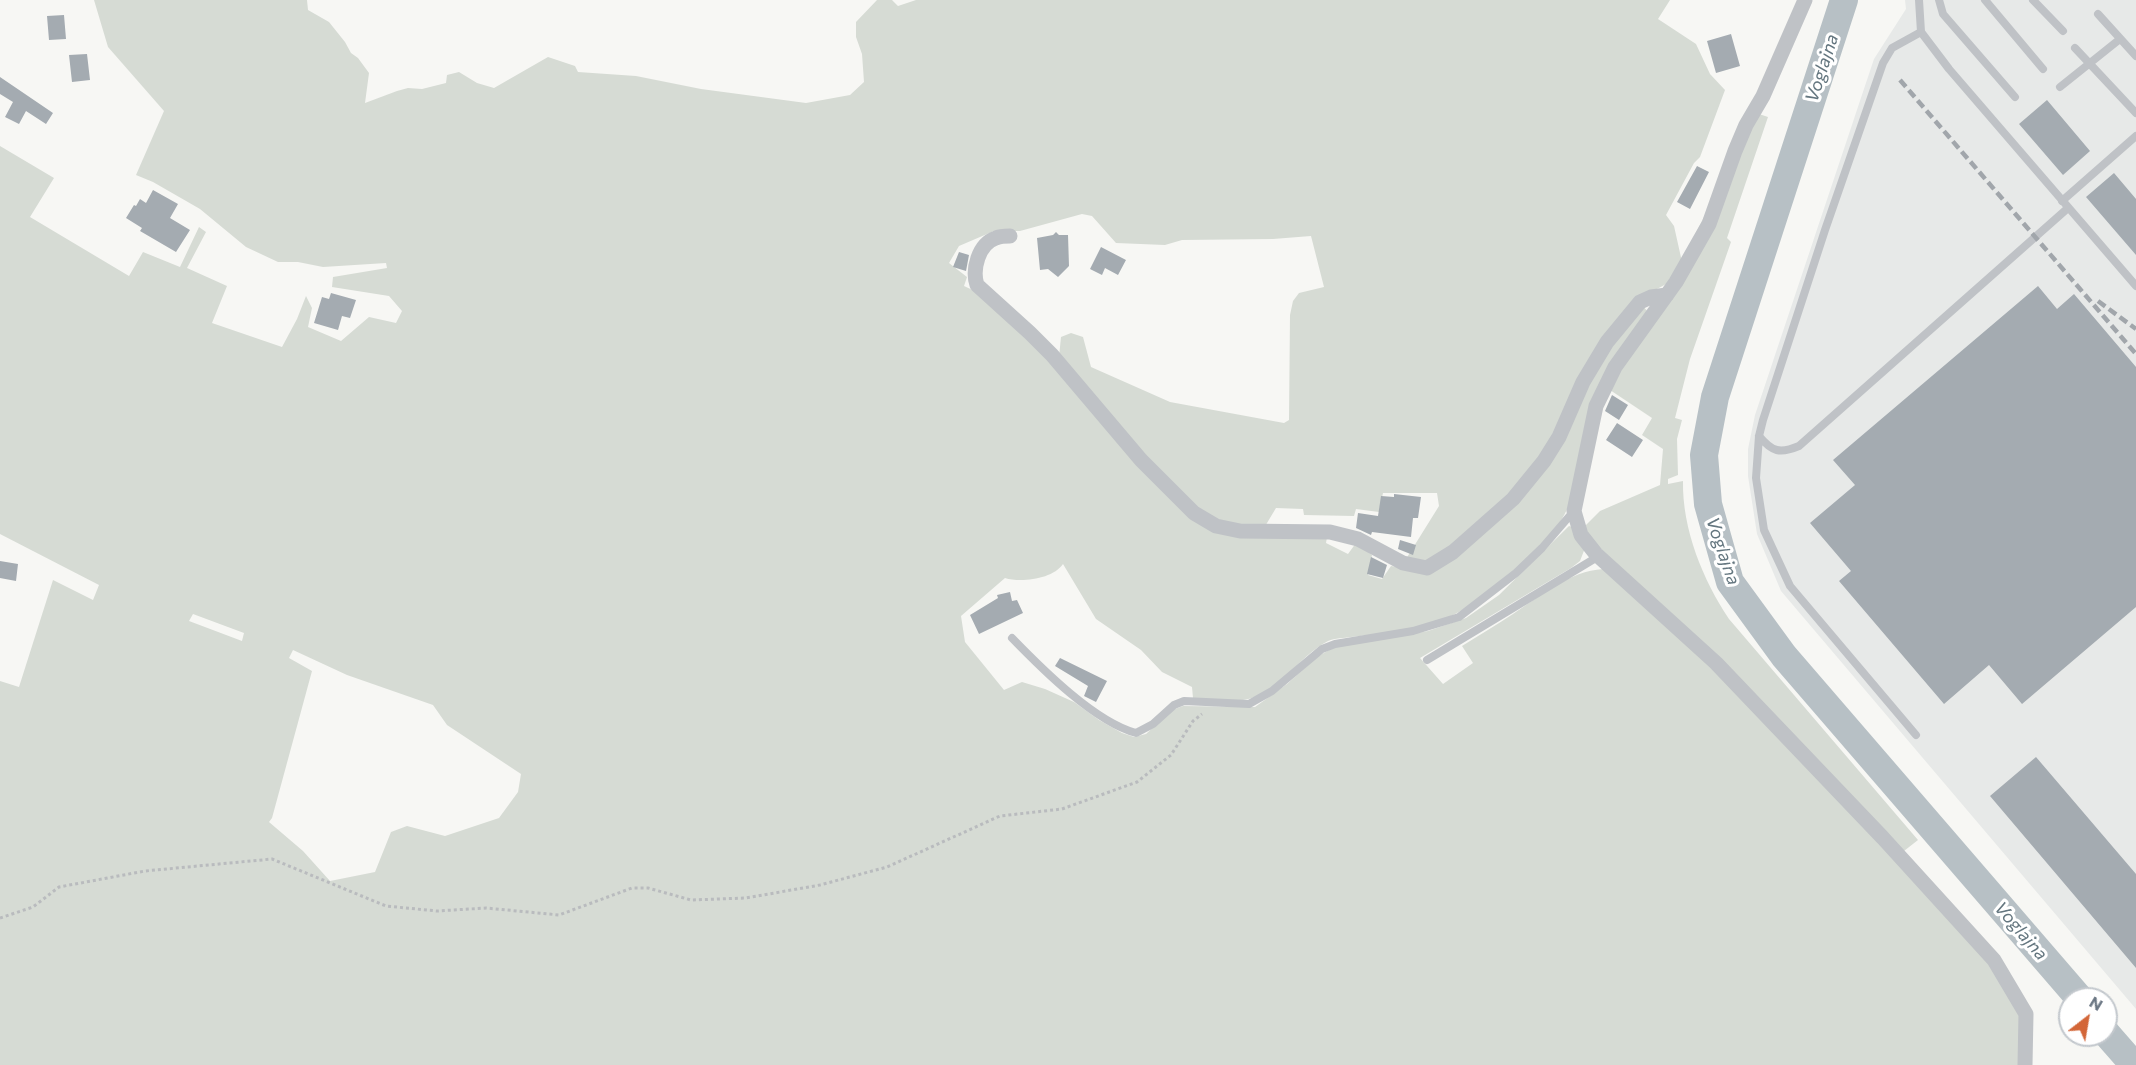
<!DOCTYPE html>
<html>
<head>
<meta charset="utf-8">
<style>
	body { margin:0 }
	#map { position:relative; width:2136px; height:1065px; overflow:hidden; background:#f7f7f4; font-family:Commissioner,sans-serif }
	canvas { display:block }
	.north { position:absolute; left:2058px; top:987px; width:60px; height:60px; box-sizing:border-box; background:#fff; border:2px solid #c3c8cd; border-radius:50%; rotate:31deg; font-size:16px; font-weight:700; line-height:24px; text-align:center; color:#697582 }
	.north::after { content:''; display:block; margin:auto; width:21px; height:27px; background:#d36638; clip-path:polygon(50% 0,100% 100%,50% 72%,0 100%) }
</style>
</head>
<body>
<div id="map">
<canvas width="2136" height="1065"></canvas>
<div class="north">N</div>
</div>
<script>
const c = document.querySelector('canvas').getContext('2d');
c.lineJoin = 'round';
function fillPath(path, color) { c.fillStyle = color; c.fill(path, 'evenodd'); }
function stroke(path, color, width, dash) { c.strokeStyle = color; c.lineWidth = width; c.lineCap = dash ? 'butt' : 'round'; c.setLineDash(dash || []); c.stroke(path); }
function write(font, color, halo, rows, align = 'center') {
  c.font = font + ' Commissioner,sans-serif'; c.lineWidth = 6; c.setLineDash([]); c.textBaseline = 'middle'; c.strokeStyle = halo; c.fillStyle = color; for (const [text, x, y, turn = 0] of rows) {
    c.save(); c.translate(x, y); c.rotate((+turn || 0) * Math.PI / 180); c.textAlign = isNaN(turn) ? turn : align; if (halo) c.strokeText(text, 0, 0); c.fillText(text, 0, 0); c.restore();
  }
}
const built = new Path2D(`
	M1905 0H2136V1009L1781 591 1757 534 1748 476V449L1755 415 1874 59 1906 9Z`);
const green = new Path2D(`
	M94 0H307L308 10 329 22 345 42 351 53 358 58 369 73 365 103 397 91 408 88 422 89 446 83 447 75 459 72 477 83 494 88 548 57 575 66 578 72 636 76 701 89 806 103 850 95 864 82 862 54 856 37V22L877 0H892L898 6 916 0H1670L1658 19 1696 44 1710 74 1725 90 1700 157 1694 163 1666 215 1674 226 1682 262 1670 282 1640 298 1605 341 1580 380 1556 434 1541 460 1501 506 1452 548 1427 565 1406 559 1439 506 1437 493H1383L1379 512 1356 509 1354 516 1304 515 1303 509 1276 508 1264 528H1243L1217 523 1196 510 1151 467 1059 357 1061 337 1071 333 1083 337 1091 367 1170 402 1284 423 1289 420 1290 315 1293 301 1299 293 1324 287 1311 236 1273 239 1182 240 1165 245 1116 243 1092 216 1082 214 1020 231H994L959 246 949 263 967 277 964 286 979 293 1049 357 1138 463 1191 515 1213 528 1230 534 1258 536 1327 537 1326 543 1348 554 1356 543 1372 555 1368 575 1382 579 1391 566 1427 572 1454 557 1517 501 1550 462 1558 448 1587 383 1609 344 1638 308 1643 306 1648 312 1611 365 1590 403 1568 507C1553 545 1486 600 1449 617 1436 624 1420 627 1405 630 1387 633 1369 635 1351 637 1344 638 1335 638 1328 641 1297 657 1279 695 1243 700 1226 702 1210 698 1193 698L1192 687 1162 672 1141 650 1096 619 1063 564C1053 579 1021 583 1005 578L961 616 965 642 1004 690 1022 682 1045 689 1074 702 1099 720 1122 733 1134 737 1146 734 1172 710 1183 706 1255 707 1287 684 1317 657 1334 647 1407 635 1428 631 1466 618 1499 595 1569 526 1575 528 1585 548 1580 561 1571 568 1420 658 1443 684 1473 663 1462 646C1479 635 1497 625 1513 614 1540 596 1570 571 1603 569L1637 594 1706 660 1978 944C2011 984 2032 1010 2021 1065H0V681L19 687 53 580 93 600 99 585 0 534V146L54 178 30 217 129 276 143 252 180 267 199 227 206 232 187 268 227 286 212 323 282 347 297 319 306 296 312 308 308 327 341 341 369 317 396 323 402 311 389 296 332 287 333 277 387 268 386 263 323 267 298 262H278L246 247 200 209 153 182 136 175 164 111 108 47ZM193 614 244 633 242 641 189 621ZM293 650 347 675 433 705 447 725 521 774 518 792 499 818 445 836 407 826 391 832 375 872 330 881 303 851 269 822 272 818 312 671 289 658Z
	M1756 113 1768 117 1727 238 1731 242 1690 359 1675 418 1682 420 1677 439 1678 475 1668 479V484L1683 481C1682 529 1703 580 1729 619L1918 840 1904 851 1595 543 1584 527 1600 511 1660 485 1663 449 1642 435 1652 418 1607 388 1655 315Z`);
const river = new Path2D(`
	M1844 0 1715 397 1704 455 1708 504 1730 582 1784 656 2080 999
	M2106 1033 2134 1065`);
const building = new Path2D(`
	M64 15 66 39 49 40 47 16Z
	M1731 34 1740 66 1716 73 1707 41Z
	M87 54 90 80 72 82 69 55Z
	M0 77 53 113 46 124 26 111 19 124 5 117 13 102 0 94Z
	M2047 100 2090 151 2063 175 2019 124Z
	M1697 166 1709 172 1690 209 1677 202Z
	M2114 173 2136 199V255L2086 197Z
	M153 190 178 204 170 218 190 230 176 252 140 231 142 228 126 218 134 205 136 206 140 199 146 203Z
	M1056 232 1059 235H1068L1069 266 1058 277 1048 269 1040 270 1037 238 1053 235Z
	M1101 247 1126 260 1118 275 1105 268 1102 275 1090 269Z
	M959 252 969 255 966 271 953 267Z
	M2038 286 2057 309 2074 294 2136 367V607L2022 704 1989 665 1944 704 1839 581 1851 571 1810 523 1855 485 1833 460Z
	M331 293 356 300 350 318 342 316 338 330 314 323 322 297 329 299Z
	M1612 395 1628 405 1619 420 1605 411Z
	M1617 423 1643 440 1632 457 1606 440Z
	M1394 494 1421 497 1418 518H1413L1411 537 1372 532 1371 535 1356 528 1358 513 1378 516 1381 496 1394 497Z
	M1400 540 1416 545 1413 555 1398 549Z
	M1371 557 1387 565 1383 578 1367 574Z
	M0 561 18 564 16 581 0 578Z
	M1010 592 1012 601 1017 600 1023 613 979 634 970 615 998 598 997 595Z
	M1060 658 1107 681 1096 702 1084 696 1088 686 1055 666Z
	M2036 757 2136 874V968L1990 796Z`);
const path = new Path2D(`
	M0 918 33 907 59 887 145 871 272 859 386 906 437 911 486 908 559 915 632 888H648L691 900 746 898 820 885 887 867 1000 816 1062 809 1137 782 1171 755 1193 721 1202 714`);
const service = new Path2D(`
	M1919 0 1921 32 1949 69 2136 286
	M1939 0 1943 14 2015 97
	M1985 0 2043 69
	M2033 0 2063 31
	M2098 14 2136 56
	M2075 48 2136 113
	M2060 87 2120 39
	M2062 201 2136 136
	M1759 436C1772 452 1780 454 1799 446L2068 208
	M1012 638C1042 669 1095 722 1136 733L1153 724 1174 705 1184 701 1249 704 1272 691 1322 649 1335 644 1413 631 1459 617 1516 573 1542 548 1573 512
	M1427 660 1599 556
	M1916 735 1790 586 1764 530 1756 478 1759 436 1763 420 1825 230 1883 63 1892 48 1921 32`);
const minor = new Path2D(`
	M1805 0 1763 96 1746 125 1735 151 1709 224 1676 282 1615 367 1596 406 1574 511 1581 535 1596 554 1716 663 1883 838 1994 960 2026 1014 2025 1065
	M1010 236C1006 236 1000 236 996 238 978 244 972 270 977 285L1030 333 1052 355 1141 460 1194 513 1216 526 1240 531 1330 532 1358 539 1403 563 1427 568 1453 552 1513 499 1544 461 1559 437 1583 382 1607 342 1640 302 1651 297 1667 295`);
const rail = new Path2D(`
	M1900 80 2136 354
	M2098 301 2136 329`);
const waterNames = [
	["Voglajna",1822,68,-72],
	["Voglajna",1723,551,71],
	["Voglajna",2021,931,49]
];
fillPath(built, '#e7e9e8');
fillPath(green, '#d6dbd4');
stroke(river, '#b7c0c5', 28);
fillPath(building, '#a4abb1');
stroke(path, '#b9bbbe', 3, [3, 3]);
stroke(service, '#bfc2c6', 8);
stroke(minor, '#bfc2c6', 15);
stroke(rail, '#a1a6ab', 4.5, [9, 4.5]);
write('italic 18px', '#64767f', '#fff', waterNames);
</script>
</body>
</html>
